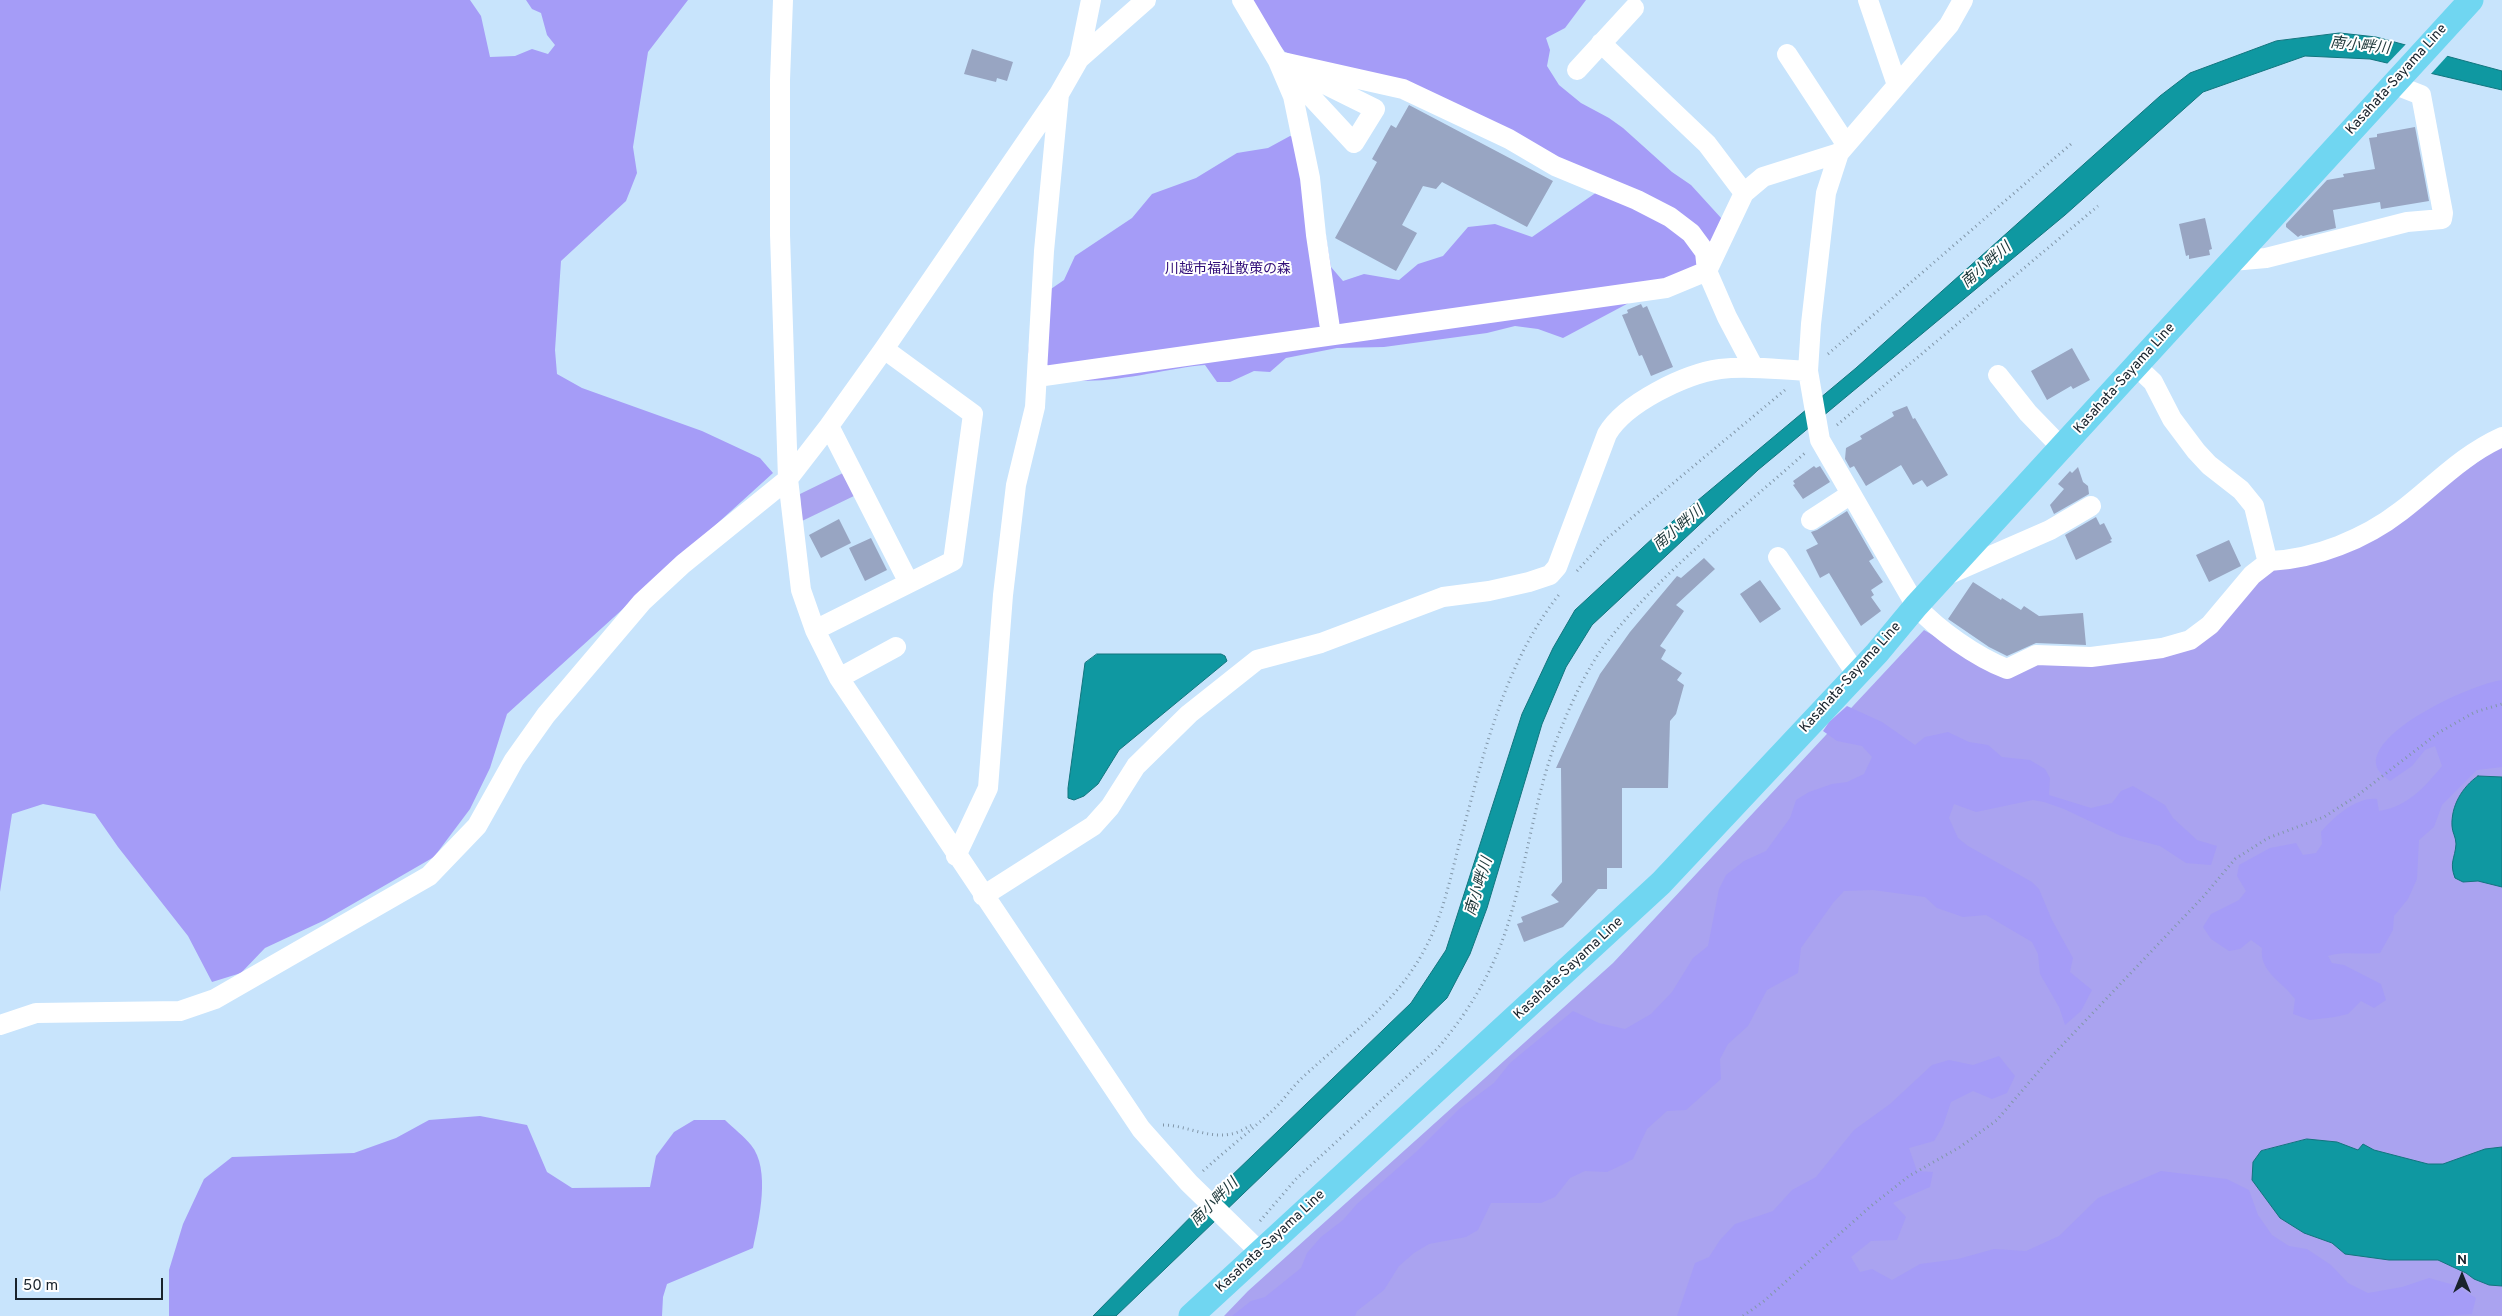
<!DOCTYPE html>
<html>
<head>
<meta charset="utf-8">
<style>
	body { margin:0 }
	#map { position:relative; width:2502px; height:1316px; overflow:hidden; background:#c8e4fc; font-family:Overpass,sans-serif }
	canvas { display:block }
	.north { position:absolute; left:2437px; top:1251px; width:50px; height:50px; -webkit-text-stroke:4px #fff; paint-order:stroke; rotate:0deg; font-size:14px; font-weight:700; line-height:20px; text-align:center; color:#19232c }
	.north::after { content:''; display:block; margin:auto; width:18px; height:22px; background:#19232c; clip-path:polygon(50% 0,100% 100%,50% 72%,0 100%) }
	.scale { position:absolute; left:15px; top:1278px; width:148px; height:22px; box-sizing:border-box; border:2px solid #19232c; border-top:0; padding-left:6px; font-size:15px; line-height:18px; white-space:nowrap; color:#19232c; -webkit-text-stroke:4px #fff; paint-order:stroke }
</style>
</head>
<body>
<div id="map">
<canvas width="2502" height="1316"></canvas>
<div class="north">N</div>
<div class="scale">50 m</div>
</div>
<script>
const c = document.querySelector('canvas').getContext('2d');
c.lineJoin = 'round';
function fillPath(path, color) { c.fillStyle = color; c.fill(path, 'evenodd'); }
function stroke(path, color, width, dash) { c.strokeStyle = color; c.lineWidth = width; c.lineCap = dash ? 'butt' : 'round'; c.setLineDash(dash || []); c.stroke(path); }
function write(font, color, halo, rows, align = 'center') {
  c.font = font + ' Overpass,"Noto Sans JP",sans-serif'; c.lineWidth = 4; c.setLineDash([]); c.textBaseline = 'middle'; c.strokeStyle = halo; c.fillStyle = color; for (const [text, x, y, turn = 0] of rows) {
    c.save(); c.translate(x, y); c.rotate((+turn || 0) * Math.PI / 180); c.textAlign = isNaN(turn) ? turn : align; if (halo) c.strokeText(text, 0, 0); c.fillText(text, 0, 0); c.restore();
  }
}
const green = new Path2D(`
	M2502 445V1316H1224L1248 1291 1613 963 1924 630 2008 678 2035 660 2176 651 2261 574 2426 498Z
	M845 472 856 495 802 521 800 494Z`);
const forest = new Path2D(`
	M0 0H470L481 16 490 57 515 56 532 49 548 54 555 45 547 35 541 13 532 9 526 0H688L648 52 633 147 637 173 626 201 561 261 555 350 557 374 582 388 702 431 760 458 773 473 507 714 490 768 470 809 434 857 325 920 265 948 241 973 212 982 188 936 118 847 95 814 43 804 12 814 0 892Z
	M1251 0H1586L1565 28 1546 38 1550 50 1547 66 1559 85 1581 103 1609 118 1623 128 1672 172 1691 185 1722 219 1698 266 1563 338 1538 329 1515 326 1487 333 1384 347 1337 348 1286 358 1270 372 1254 371 1230 382H1217L1205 365C1166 368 1099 388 1063 378 1051 375 1037 361 1028 353L1032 324 1048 291 1064 280 1075 256 1132 218 1152 194 1196 178 1237 153 1268 148 1290 136 1310 141 1331 267 1343 281 1364 274 1399 280 1418 264 1443 256 1468 227 1495 224 1532 237 1597 192 1576 166 1285 52 1272 36Z
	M2502 680V767L2477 770 2442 805 2434 827 2419 840 2417 879 2408 899 2394 916 2393 930 2380 953C2362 955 2344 951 2328 956L2332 963 2344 965 2381 984 2386 1000 2374 1008 2361 1001 2348 1014 2335 1017 2310 1020 2293 1014 2295 999C2283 982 2259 972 2262 948L2251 940 2240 949 2229 951 2211 939 2203 927 2211 914 2239 900 2246 891 2237 876 2239 865 2270 848 2296 843 2303 855 2316 853 2322 844 2321 832C2334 817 2356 797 2377 799L2379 811C2407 807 2425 787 2442 766L2435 746 2425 750 2412 766 2390 781C2385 777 2377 772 2376 764 2373 729 2472 684 2502 680Z
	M1847 706 1882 722 1915 745 1925 737 1948 732 1969 742 1988 745 2002 757 2030 760 2045 769 2050 778 2049 795 2091 808 2112 803 2121 791 2133 786 2165 805 2173 818 2197 840 2217 846 2211 865 2186 863 2160 846 2121 836 2064 809 2044 802 2033 800 1976 812 1954 804 1949 818 1958 838 1968 846 2032 882 2039 889 2052 920 2073 958 2070 972 2092 990 2081 1011 2065 1025 2059 1007 2040 974 2038 954 2032 942 1986 915 1963 917 1937 908 1925 897 1873 890 1844 891 1833 903 1801 948 1798 973 1767 990 1748 1026 1728 1044 1720 1059 1721 1079 1686 1110 1667 1111 1647 1129 1633 1159 1622 1165 1607 1172 1585 1171 1570 1178 1555 1197 1541 1203H1491L1478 1230 1466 1237 1429 1244 1414 1253 1399 1266 1384 1290 1357 1311 1355 1316H1232L1251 1301 1265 1297 1301 1268 1307 1253 1321 1237 1343 1220 1357 1204 1416 1152 1459 1109 1494 1083 1510 1063 1573 1011 1599 1023 1625 1029 1651 1014 1672 992 1693 958 1708 946 1719 889 1726 875 1744 861 1766 851 1790 818 1796 800 1809 792 1832 784 1847 782 1864 774 1872 757 1862 746 1837 741 1823 731 1829 722Z
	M1999 1056 2015 1076 2007 1093 1992 1099 1973 1091 1951 1102 1943 1126 1934 1141 1909 1148 1917 1171 1933 1172 1930 1187 1893 1203 1906 1217 1897 1240 1871 1241 1851 1257 1860 1272 1872 1269 1892 1280 1920 1264 1958 1259 1994 1249 2026 1251 2059 1236 2098 1198 2161 1171 2227 1179 2249 1190 2258 1215 2272 1235 2289 1246 2307 1249 2331 1265 2348 1283 2368 1293 2402 1287 2429 1278 2454 1285 2476 1298 2472 1314 2442 1316H1677L1695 1263 1709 1257 1720 1240 1735 1224 1773 1211 1792 1190 1816 1177 1854 1130 1890 1104 1932 1065 1949 1060 1973 1065Z
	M480 1116 527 1125 547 1172 572 1188 650 1187 656 1156 674 1132 694 1120H725C733 1128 744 1136 751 1145 771 1169 759 1220 753 1248L667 1284 663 1297 662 1316H169V1270L183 1224 204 1179 232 1157 354 1153 396 1138 429 1120Z`);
const water = new Path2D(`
	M2340 33 2376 37 2502 71V90L2370 59 2305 56 2203 92 2065 215 1758 470 1592 625 1566 667 1542 724 1487 908 1470 954 1447 998 1116 1316H1093L1226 1181 1411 1003 1446 950 1522 714 1553 648 1575 610 1654 537 1856 368 2160 96 2190 73 2276 41Z
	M1097 654H1221L1225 656 1227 661 1119 750 1098 784 1084 796 1074 800 1068 798V788L1085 663Z
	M2478 776 2502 777V887L2478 881 2463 882 2455 878C2449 862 2455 859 2456 844 2456 837 2452 832 2452 826 2451 806 2462 787 2478 776Z
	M2307 1139 2337 1142 2358 1150 2363 1144 2374 1150 2428 1164H2443L2485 1149 2502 1147V1286L2489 1285 2474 1279 2466 1273 2438 1260H2389L2345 1254 2332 1243 2304 1233 2280 1218 2252 1180 2253 1162 2261 1151Z`);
const pier = new Path2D(`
	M2407 43 2449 54 2430 75 2386 65Z`);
const building = new Path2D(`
	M972 49 1013 62 1007 81 997 78 996 82 964 74Z
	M1409 105 1553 181 1527 227 1442 182 1436 189 1423 186 1402 225 1417 233 1396 271 1335 238 1377 162 1372 159 1391 125 1396 128Z
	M2415 127 2429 201 2381 209 2380 202 2333 210 2336 228 2303 236 2301 235 2298 237 2286 227V224L2327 180 2344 177 2343 174 2375 169 2369 138 2377 137V134Z
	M2205 218 2212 249 2209 250 2210 255 2189 259V255L2186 256 2179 224Z
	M1641 304 1643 308 1647 306 1673 367 1651 376 1642 355 1639 356 1622 315 1628 313 1627 310Z
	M2072 348 2090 380 2073 389 2071 386 2047 400 2031 371Z
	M1907 406 1913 419 1915 418 1948 475 1927 487 1922 480 1913 485 1901 465 1866 486 1854 466 1850 468 1845 459 1846 448 1862 439 1860 436 1894 416 1892 412Z
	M1814 466 1816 468 1820 466 1830 482 1803 499 1793 485 1795 484 1793 481Z
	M2078 467 2083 482 2088 486 2089 494 2054 514 2050 505 2064 489 2058 484 2070 471 2072 473Z
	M1847 511 1874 558 1869 561 1883 582 1871 590 1874 595 1871 597 1881 611 1861 626 1829 573 1820 578 1806 550 1818 544 1811 532 1817 530Z
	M2096 517 2100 525 2104 523 2112 539 2110 540 2112 542 2076 560 2065 535Z
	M839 519 851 543 821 558 809 535Z
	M871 538 887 570 865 581 849 548Z
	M2229 540 2241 566 2209 582 2196 555Z
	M1704 558 1715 569 1676 605 1684 611 1660 646 1666 650 1661 659 1682 673 1677 680 1684 685 1676 714 1670 721 1668 788H1622V868H1607V889H1598L1563 927 1524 942 1517 924 1523 922 1521 917 1559 902 1551 895 1562 882 1561 768H1556L1583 709 1600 674 1630 632 1677 576 1681 578Z
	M1760 580 1781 609 1760 623 1740 594Z
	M1973 582 2001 600 2002 598 2021 610 2024 606 2039 616 2083 613 2086 645 2036 643 2007 656 1989 647 1948 619Z`);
const path = new Path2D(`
	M1828 354 2071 144
	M1837 425 2098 206
	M1577 571 1605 540 1785 390
	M1163 1125C1186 1125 1208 1139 1231 1134 1239 1133 1247 1127 1254 1124
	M1203 1171C1225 1151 1249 1132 1271 1112 1283 1101 1292 1087 1304 1076 1351 1033 1397 1004 1427 945 1443 914 1450 879 1459 845 1483 757 1503 664 1561 592
	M1260 1221 1296 1179 1437 1049C1466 1015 1490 977 1505 933 1528 865 1534 792 1562 726 1573 699 1589 665 1607 642 1663 570 1738 513 1806 452
	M1743 1316 1764 1301 1871 1206 1909 1176 1960 1147 1997 1120 2050 1058 2203 897 2235 859 2268 838 2324 817 2358 795 2438 733 2475 712 2502 704`);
const minor = new Path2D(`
	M783 0 780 80V235L788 479 801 590 815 630 839 678 1141 1129 1189 1183 1260 1252
	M1242 0 1278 61 1293 96 1310 178 1316 235 1331 335
	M1868 0 1897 85
	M1963 0 1949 25 1839 153 1826 193 1811 324 1808 371 1820 440 1916 606C1938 630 1976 657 2007 669L2036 655 2091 657 2162 648 2190 640 2210 625 2252 575 2270 561
	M1601 43 1707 144 1744 193
	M1787 54 1846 144
	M1079 59 1091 0
	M1278 61 1403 89 1509 139 1555 166 1637 200 1670 217 1691 233 1705 252 1707 271
	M1278 61 1375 109 1354 143Z
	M1577 70 1634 8
	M2232 261 2266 258 2407 222 2442 219 2443 213 2421 95 2393 84
	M1707 271 1744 193 1763 177 1839 153
	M2136 366 2153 382 2172 419 2196 451 2209 465 2241 490 2254 506 2266 555 2270 561C2315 559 2365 539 2401 511 2435 485 2462 455 2502 437
	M1998 375 2028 413 2062 448
	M1037 377 1666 288 1707 271 1727 317 1754 368
	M829 426 909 583
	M1811 520 1851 494
	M1778 557 1857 675
	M1947 575 2050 530 2091 506
	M815 630 953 561 973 414 884 349
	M839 678 896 647
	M956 856 988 788 1003 595 1016 485 1035 407 1044 251 1059 94
	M983 896 1093 826 1110 807 1136 766 1189 714 1257 660 1321 643 1443 597 1489 591 1529 582 1550 575 1557 567 1607 434C1625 403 1685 374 1720 369 1749 365 1779 370 1808 371
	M0 1025 36 1013 180 1011 215 999 429 876 477 826 514 760 546 715 642 602 683 564 788 479 829 426 884 349 1059 94 1079 59 1146 0`);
const major = new Path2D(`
	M1191 1316 1661 883 1877 653 1916 606 2471 0`);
const streetNames = [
	["Kasahata-Sayama Line",2397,80,-48],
	["Kasahata-Sayama Line",2125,379,-48],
	["Kasahata-Sayama Line",1851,678,-48],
	["Kasahata-Sayama Line",1569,969,-43],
	["Kasahata-Sayama Line",1271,1242,-43]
];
const parkNames = [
	["川越市福祉散策の森",1228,270]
];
const waterNames = [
	["南小畔川",2360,47,6],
	["南小畔川",1987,266,-41],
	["南小畔川",1679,529,-40],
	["南小畔川",1480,887,-73],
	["南小畔川",1215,1203,-45]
];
fillPath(green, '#aaa3f0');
fillPath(forest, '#a59cf7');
fillPath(water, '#0f98a1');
stroke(water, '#12757e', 1);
fillPath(pier, '#c8e4fc');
fillPath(building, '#98a5c2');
stroke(path, '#8297a9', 3, [1, 4]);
stroke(minor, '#fff', 20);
stroke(major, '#70d6f1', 25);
write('14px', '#19232c', '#fff', streetNames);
write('14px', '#310e79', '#fff', parkNames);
write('italic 15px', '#1d3739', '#fff', waterNames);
</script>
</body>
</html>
